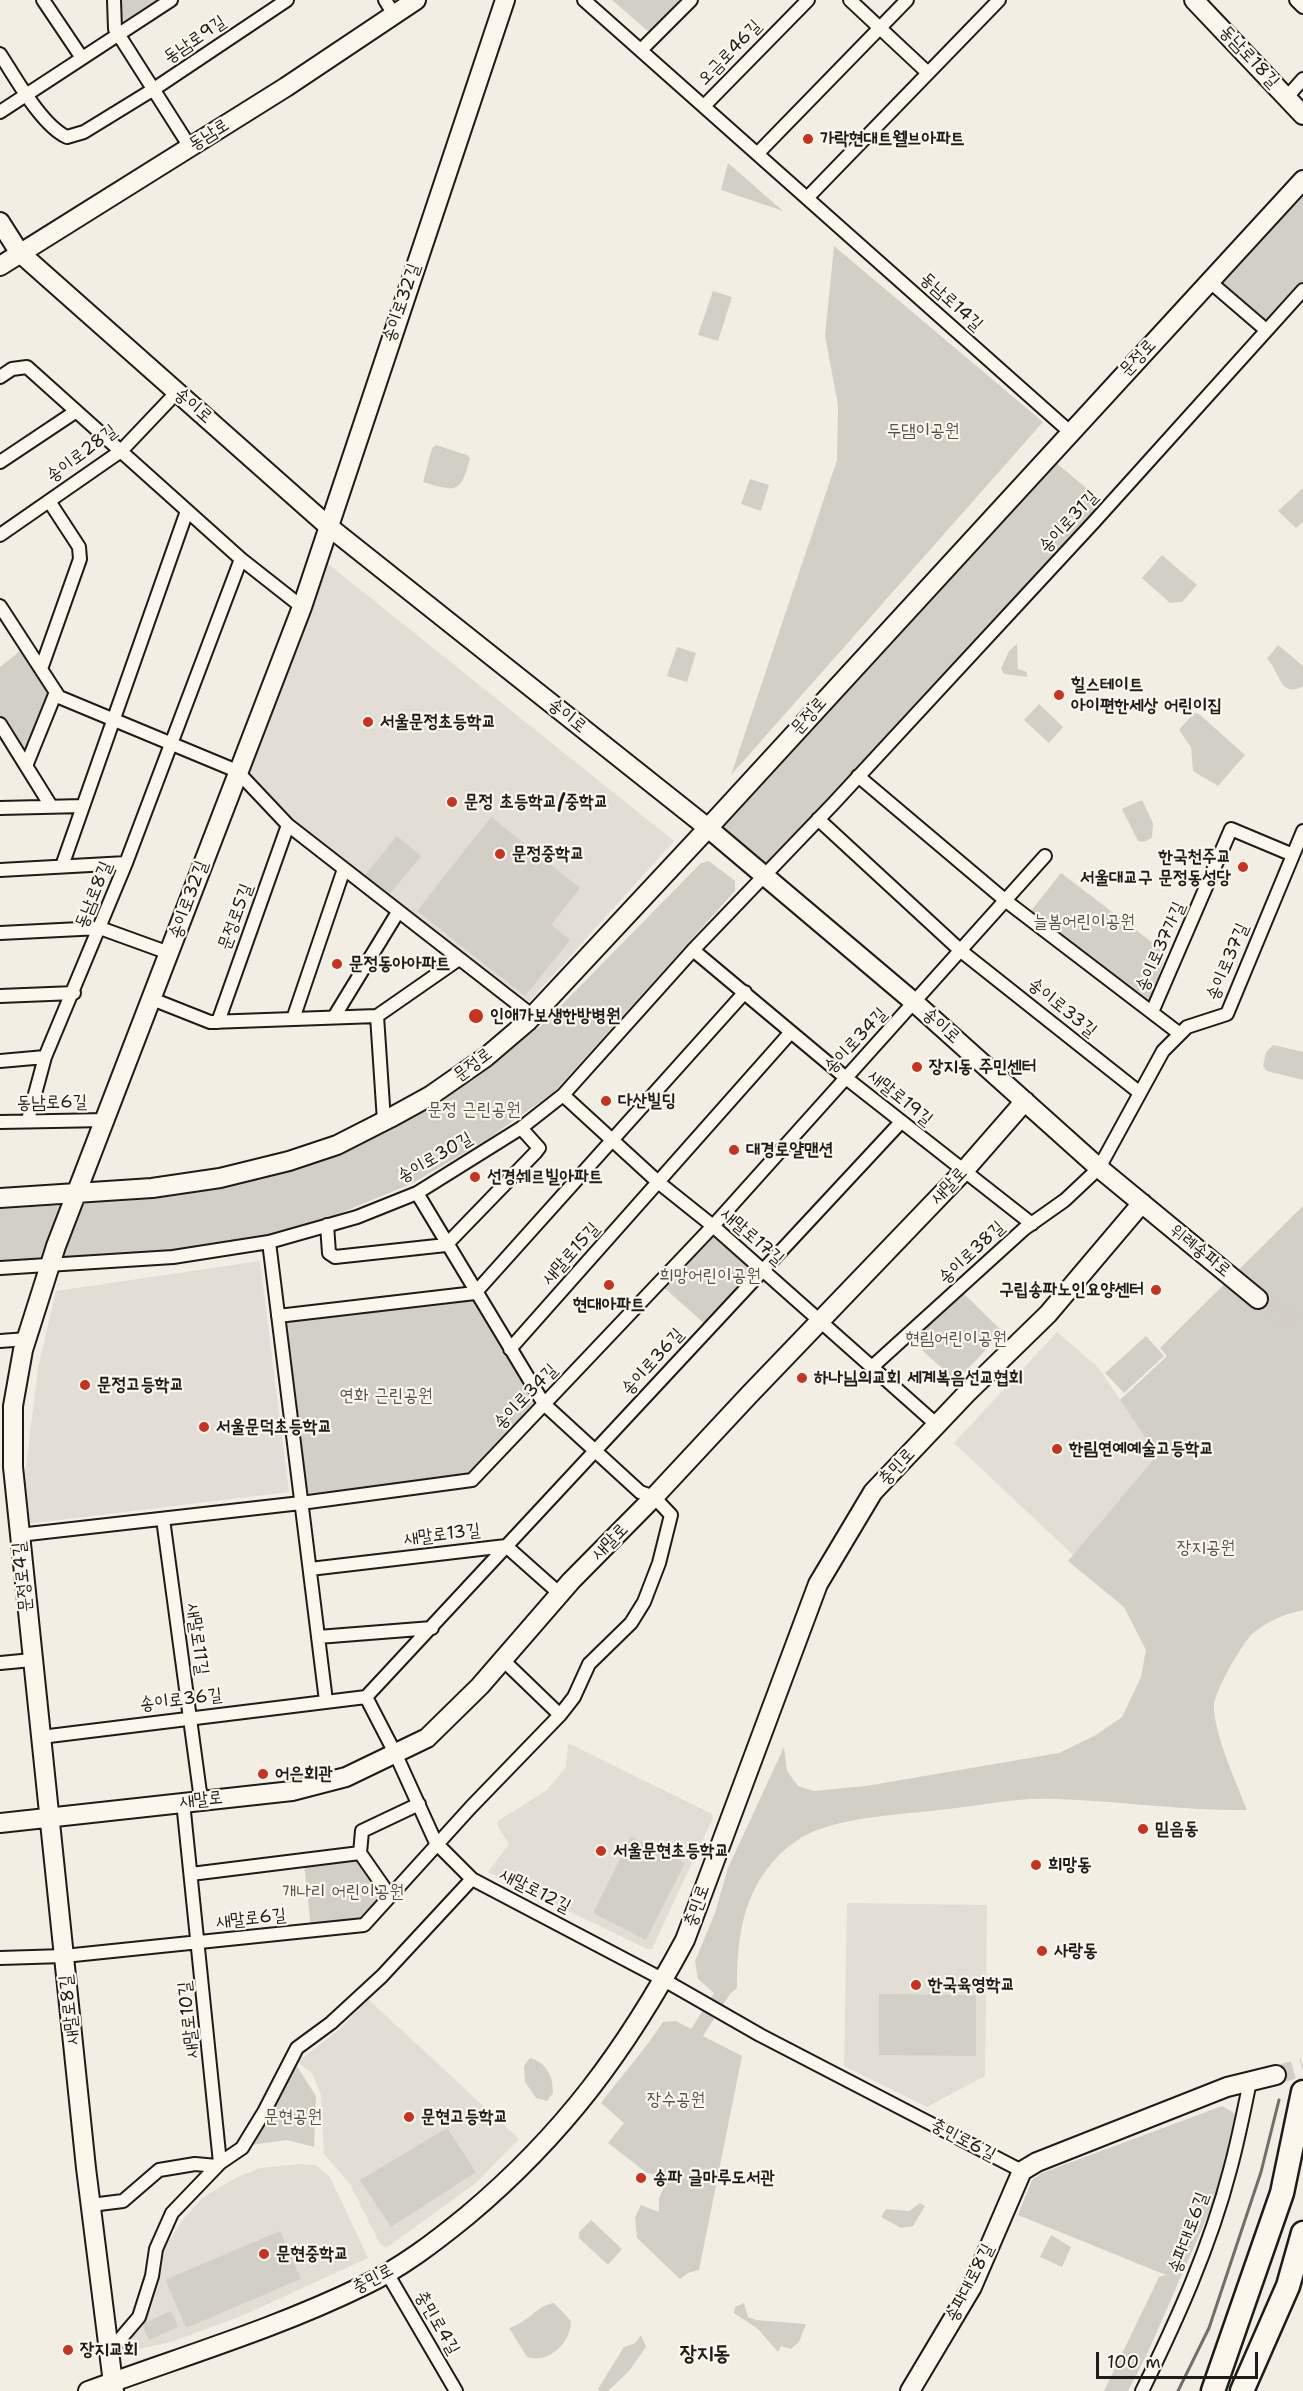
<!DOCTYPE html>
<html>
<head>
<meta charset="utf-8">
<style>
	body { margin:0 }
	#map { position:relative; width:1303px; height:2391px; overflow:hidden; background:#f2eee4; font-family:"Shantell Sans",sans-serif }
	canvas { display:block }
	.scale { position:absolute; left:1096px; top:2352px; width:162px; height:27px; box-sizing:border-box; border:3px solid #1c1c1c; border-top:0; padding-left:8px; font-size:18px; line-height:21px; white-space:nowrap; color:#1c1c1c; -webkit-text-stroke:4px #fbf7ec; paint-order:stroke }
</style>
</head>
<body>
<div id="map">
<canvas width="1303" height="2391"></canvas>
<div class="scale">100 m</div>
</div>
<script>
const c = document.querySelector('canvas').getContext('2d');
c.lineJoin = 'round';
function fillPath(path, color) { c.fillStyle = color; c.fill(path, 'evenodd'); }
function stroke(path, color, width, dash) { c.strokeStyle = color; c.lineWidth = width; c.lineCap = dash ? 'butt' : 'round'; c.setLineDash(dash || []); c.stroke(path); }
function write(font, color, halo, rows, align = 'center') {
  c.font = font + ' "Shantell Sans","Poor Story",sans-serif'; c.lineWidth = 4.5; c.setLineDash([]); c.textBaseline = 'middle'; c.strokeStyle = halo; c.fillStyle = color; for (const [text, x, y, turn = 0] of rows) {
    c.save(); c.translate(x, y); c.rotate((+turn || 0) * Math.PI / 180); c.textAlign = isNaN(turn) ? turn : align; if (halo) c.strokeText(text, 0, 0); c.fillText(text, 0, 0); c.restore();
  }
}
const built = new Path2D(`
	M327 563 674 841 529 1002 309 834 246 770Z
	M260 1261 289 1492 26 1524 22 1497 38 1368 56 1291Z
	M1057 1332 1098 1367 1157 1455 1073 1555 954 1443Z
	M568 1743 712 1814 713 1818 652 1949H647L488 1872 509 1844 497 1825 498 1821 547 1790 566 1767Z
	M847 1903 987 1905 985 2076 927 2107 844 2066Z
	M368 1999 519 2139 476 2183 386 2248 380 2244 350 2184 324 2154 321 2095 312 2073 297 2062 339 2030Z
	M299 2164 316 2165 330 2177 368 2258 244 2315 171 2342 139 2349 131 2336 143 2319 157 2281 163 2250 182 2221 202 2198 237 2177 261 2168Z`);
const green = new Path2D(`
	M121 0H159L121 23Z
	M612 0H680L649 32Z
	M728 163 783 211 721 190Z
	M1303 187V286L1267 326 1215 282Z
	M834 246 1043 422 731 775 837 460 838 405 825 336Z
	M713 291 732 297 718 341 698 335Z
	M436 445 467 455 470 458C461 494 456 492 423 482L432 448Z
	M1049 457 1108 506 764 875 708 828Z
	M750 479 769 485 761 511 741 504Z
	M1303 488V522L1296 528 1278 511Z
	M1162 555 1197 585 1182 602 1170 603 1142 578Z
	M1017 644 1018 669 1027 672V677L1004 674 1001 669 1009 651Z
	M1278 645 1303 666V686C1280 700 1279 669 1267 659Z
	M677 647 696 653 687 682 667 676Z
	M24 648 52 688 24 755 0 716V667Z
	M1039 704 1063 727 1049 743 1024 720Z
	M1194 713 1199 714 1245 755 1218 786 1193 771 1191 747 1179 730Z
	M1142 800 1153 823 1152 838 1143 842 1138 841 1122 809Z
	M491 817 580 888 551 925 570 940 525 996 417 911Z
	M397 836 421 856 389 895 365 875Z
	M709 861 735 881V891L554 1092 485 1141 411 1184 326 1219 268 1235 170 1251 0 1262V1209L128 1201 245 1180 323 1160 384 1130 541 1026 701 863Z
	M1061 873 1166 953 1150 1002 1030 912Z
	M1273 1045 1303 1052V1080L1267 1071 1263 1066 1266 1052Z
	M1303 1206V1610C1286 1614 1267 1621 1253 1633 1243 1642 1214 1692 1214 1705 1213 1732 1237 1784 1247 1810 1183 1811 1120 1801 1056 1799 1020 1797 984 1805 948 1809 903 1815 852 1815 810 1833 801 1837 787 1847 780 1854 742 1893 737 1937 737 1988L730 1994 703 2036 742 2056 699 2270 688 2273 680 2279 637 2238 635 2217 641 2205 659 2212V2199L667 2178 647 2173 608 2143 624 2123 601 2103C622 2075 644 2051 663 2022L676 2021 691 2029 714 1993 698 1979 695 1961 715 1913 728 1868 784 1747 787 1771 798 1786 814 1791 866 1786 1059 1753 1096 1735 1122 1717 1141 1677 1146 1650 1124 1607 1068 1561 1157 1455 1120 1400 1167 1356 1160 1348Z
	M711 1230 759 1270 706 1325 660 1284Z
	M963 1293 1003 1332 956 1381 911 1340Z
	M471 1297 536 1400 471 1473 302 1496 282 1319Z
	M1146 1336 1164 1356 1124 1393 1105 1373Z
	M631 1837 685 1863 646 1940 593 1913Z
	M360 1857 386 1896 363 1922 311 1927 304 1864Z
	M879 1994 976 1995V2056L879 2055Z
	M530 2058C547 2063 553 2076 553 2093L547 2101 536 2098 525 2082 524 2066Z
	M296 2065 316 2096 314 2147 287 2140 251 2145Z
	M1222 2106 1234 2113 1237 2119 1215 2199 1148 2352 1128 2391H1104L1159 2277 1166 2275 1018 2215 1032 2180 1042 2173Z
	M447 2128 476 2172 391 2227 360 2180Z
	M920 2203 925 2206 913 2226 901 2228 881 2217 886 2209 909 2211Z
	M591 2220 622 2249 608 2265 579 2238V2232Z
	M280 2231 301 2279 186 2328 166 2281 167 2279Z
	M1051 2235 1071 2247 1062 2267 1040 2257Z
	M554 2303 571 2321C571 2342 550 2364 527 2357L509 2328C527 2323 538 2305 554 2303Z
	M744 2303 748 2317 756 2320 806 2324 799 2342 791 2349 781 2346 778 2352 758 2329 734 2313 735 2307Z
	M171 2311 178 2327 149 2340 142 2324Z
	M641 2335 646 2347 629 2371 608 2391H600L598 2389 624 2347 635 2343Z`);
const stream = new Path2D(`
	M1178 2391 1209 2328 1261 2172 1279 2100`);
const secondaryTunnel = new Path2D(`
	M1258 1299 1287 1318 1303 1323
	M1276 2075 1303 2067`);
const street = new Path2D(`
	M43 0 82 58
	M114 0 115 29 190 147
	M385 0 395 16
	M584 0 1070 432
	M850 0 928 73
	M1296 0 1303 7
	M641 50 691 0
	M0 54C15 77 42 126 67 137L84 132 154 89 287 0
	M1287 97 1303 79
	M704 106 808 0
	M0 112 171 0
	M758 153 907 0
	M808 197 999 0
	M1209 281 1266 330
	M0 377 12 369 27 367 241 559 302 607
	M0 462 75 412
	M0 535 121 451 177 392
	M0 606 59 697 237 771 288 825 533 1016
	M41 669 80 559 79 547 49 501
	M0 724 51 806
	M26 766 56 692
	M858 776 1006 901 1180 1034
	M0 808 83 806
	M818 819 961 951 1140 1093
	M62 866 187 511
	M0 870 126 863
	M0 933 100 928 169 953
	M693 950 846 1078 1032 1224
	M0 996 74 993
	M152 999 210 1022 377 1016 459 959
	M1152 1012 1231 829 1293 855
	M377 1016 384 1121
	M334 1017 398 912
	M293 1019 344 869
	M218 1022 288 825
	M0 1061 45 1057
	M563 1095 658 1182 713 1226 936 1424
	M28 1120 45 1057 126 863 241 559
	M0 1122 106 1120
	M417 1193 544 1404 640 1492 654 1497 671 1515 659 1563 644 1602 631 1623 589 1664 574 1697 560 1715
	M327 1225 329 1253 335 1257 446 1245 536 1152 539 1148 521 1128
	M269 1242 326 1701
	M0 1268 173 1257 269 1242 357 1217 417 1193 521 1128 563 1095 693 950 833 804 1093 523 1303 290
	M278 1316 475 1293 745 992
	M0 1341 27 1339
	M510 1349 791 1032
	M872 1367 1024 1229 1065 1200 1099 1168 1163 1051 1187 1027 1227 1014 1303 831
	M163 1519 201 1800
	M19 1535 301 1503 472 1480 713 1226 1045 856
	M310 1569 506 1546 560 1594
	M318 1637 432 1628
	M0 1663 32 1660
	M366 1697 396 1755 436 1843 472 1879 664 1980 760 2035 1022 2171
	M41 1737 366 1697 901 1122
	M183 1802 220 2163
	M360 1853 362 1831 419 1804
	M191 1874 360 1853 390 1896
	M0 1958 64 1956 364 1925 471 1807 560 1715 503 1660
	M91 2205 123 2201 159 2170 195 2164 217 2166
	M387 2273 456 2391
	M110 2351 139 2317 152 2276 156 2249 172 2213 220 2163 242 2148 264 2112 297 2048 331 2023 382 1976 472 1879
	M1142 2391C1177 2320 1210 2247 1230 2170 1238 2141 1244 2111 1250 2081`);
const secondary = new Path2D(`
	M1194 0 1303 115
	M0 222 19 252 328 526 708 828 915 1003 1099 1168 1258 1299
	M0 266 286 87 416 0
	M0 1198 152 1188 220 1178 289 1161 337 1145 390 1118 430 1096 486 1057 527 1022 708 828 1303 180
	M0 1823 292 1791 346 1777 427 1738 480 1686 571 1581 654 1497 749 1395 963 1172 1025 1101
	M88 2391C180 2357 275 2329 363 2286 401 2268 435 2242 468 2215 564 2134 626 2050 685 1940L818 1584 873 1492 967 1393 1048 1314 1142 1203
	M114 2391 86 2168 13 1467V1406L23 1350 56 1246 302 607 505 0
	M910 2391 972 2287 1022 2171 1037 2162 1227 2087 1276 2075`);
const highway = new Path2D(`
	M1213 2391 1282 2193 1303 2092
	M1242 2391 1288 2286 1303 2233`);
const markers = [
	[808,139,6,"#c8321e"],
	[1059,695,6,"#c8321e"],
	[368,722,6,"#c8321e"],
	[452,802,6,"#c8321e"],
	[500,854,6,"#c8321e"],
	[1243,867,6,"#c8321e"],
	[337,964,6,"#c8321e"],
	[476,1016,8,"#c8321e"],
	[917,1067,6,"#c8321e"],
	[606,1101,6,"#c8321e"],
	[734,1150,6,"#c8321e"],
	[475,1177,6,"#c8321e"],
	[609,1285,6,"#c8321e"],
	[1156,1290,6,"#c8321e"],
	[802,1378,6,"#c8321e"],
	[85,1385,6,"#c8321e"],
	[204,1427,6,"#c8321e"],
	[1057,1449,6,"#c8321e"],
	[263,1774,6,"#c8321e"],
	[1143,1829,6,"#c8321e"],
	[601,1851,6,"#c8321e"],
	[1036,1865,6,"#c8321e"],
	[1042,1951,6,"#c8321e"],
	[916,1985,6,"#c8321e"],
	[409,2117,6,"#c8321e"],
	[641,2178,6,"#c8321e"],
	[264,2254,6,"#c8321e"],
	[68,2350,6,"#c8321e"]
];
const streetNames = [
	["동남로9길",195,40,-34],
	["오금로46길",730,53,-46],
	["동남로18길",1249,57,47],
	["동남로",209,135,-32],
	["동남로14길",951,302,42],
	["송이로32길",402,303,-71],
	["문정로",1138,358,-47],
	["송이로",193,406,41],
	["송이로28길",82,454,-37],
	["송이로31길",1069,522,-47],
	["송이로",567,716,39],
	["문정로",809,716,-48],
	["동남로8길",94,895,-68],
	["송이로32길",189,900,-70],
	["문정로5길",236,917,-70],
	["송이로37가길",1161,947,-66],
	["송이로37길",1228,962,-67],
	["송이로33길",1062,1008,39],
	["송이로",941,1026,42],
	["송이로34길",856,1041,-47],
	["문정로",473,1065,-37],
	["새말로19길",900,1098,39],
	["동남로6길",52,1103,-1],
	["송이로30길",435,1158,-30],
	["새말로",949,1186,-46],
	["새말로17길",752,1237,41],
	["위례송파로",1200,1251,39],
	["송이로38길",972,1253,-43],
	["새말로15길",571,1254,-48],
	["송이로36길",653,1362,-48],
	["송이로34길",526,1397,-46],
	["충민로",897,1467,-47],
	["새말로13길",442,1535,-7],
	["새말로",610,1542,-45],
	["문정로4길",23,1577,-96],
	["새말로11길",197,1639,82],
	["송이로36길",181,1700,-7],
	["새말로",201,1800,-6],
	["새말로12길",535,1891,27],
	["충민로",697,1906,-70],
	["새말로6길",251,1919,-6],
	["새말로8길",70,2010,-96],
	["새말로10길",189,2020,-96],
	["충민로6길",963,2140,28],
	["송파대로6길",1189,2233,-70],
	["충민로",373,2279,-28],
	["송파대로8길",970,2283,-63],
	["충민로4길",437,2323,60]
];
const poiNames = [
	["가락현대트웰브아파트",820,139],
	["힐스테이트",1071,685],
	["아이편한세상 어린이집",1071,706],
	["서울문정초등학교",380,722],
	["문정 초등학교/중학교",464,802],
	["문정중학교",512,854],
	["한국천주교",1231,857,"right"],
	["서울대교구 문정동성당",1231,878,"right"],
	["문정동아아파트",349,964],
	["인애가보생한방병원",490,1016],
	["장지동 주민센터",929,1067],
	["다산빌딩",618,1101],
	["대경로얄맨션",746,1150],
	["선경쉐르빌아파트",487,1177],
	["구립송파노인요양센터",1144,1290,"right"],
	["현대아파트",609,1305,"center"],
	["하나님의교회 세계복음선교협회",814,1378],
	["문정고등학교",97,1385],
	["서울문덕초등학교",216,1427],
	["한림연예예술고등학교",1069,1449],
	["어은회관",275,1774],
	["믿음동",1155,1829],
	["서울문현초등학교",613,1851],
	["희망동",1048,1865],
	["사랑동",1054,1951],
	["한국육영학교",928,1985],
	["문현고등학교",421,2117],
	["송파 글마루도서관",653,2178],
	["문현중학교",276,2254],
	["장지교회",80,2350]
];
const parkNames = [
	["두댐이공원",923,431],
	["늘봄어린이공원",1084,922],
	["문정 근린공원",474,1110],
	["희망어린이공원",710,1276],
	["현림어린이공원",956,1339],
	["연화 근린공원",386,1396],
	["장지공원",1206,1548],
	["개나리 어린이공원",343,1892],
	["장수공원",676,2100],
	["문현공원",293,2117]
];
const quarterNames = [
	["장지동",705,2355]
];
fillPath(built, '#e2ded5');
fillPath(green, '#d2cfc6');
stroke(stream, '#716f6b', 3);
stroke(secondaryTunnel, '#d2cec6', 18, [18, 9]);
stroke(street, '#1c1c1c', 16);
stroke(secondary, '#1c1c1c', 22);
stroke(highway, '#1c1c1c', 27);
stroke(street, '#fbf7ec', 12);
stroke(secondary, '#fbf7ec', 18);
stroke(highway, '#fbf7ec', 22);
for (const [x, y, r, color] of markers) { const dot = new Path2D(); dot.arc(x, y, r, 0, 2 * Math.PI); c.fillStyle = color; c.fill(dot); stroke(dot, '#fbf7ec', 2); }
write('18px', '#1c1c1c', '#fbf7ec', streetNames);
write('bold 18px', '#1c1c1c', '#fbf7ec', poiNames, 'left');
write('18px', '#53524f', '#fbf7ec', parkNames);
write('bold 21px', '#1c1c1c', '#fbf7ec', quarterNames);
</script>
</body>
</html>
